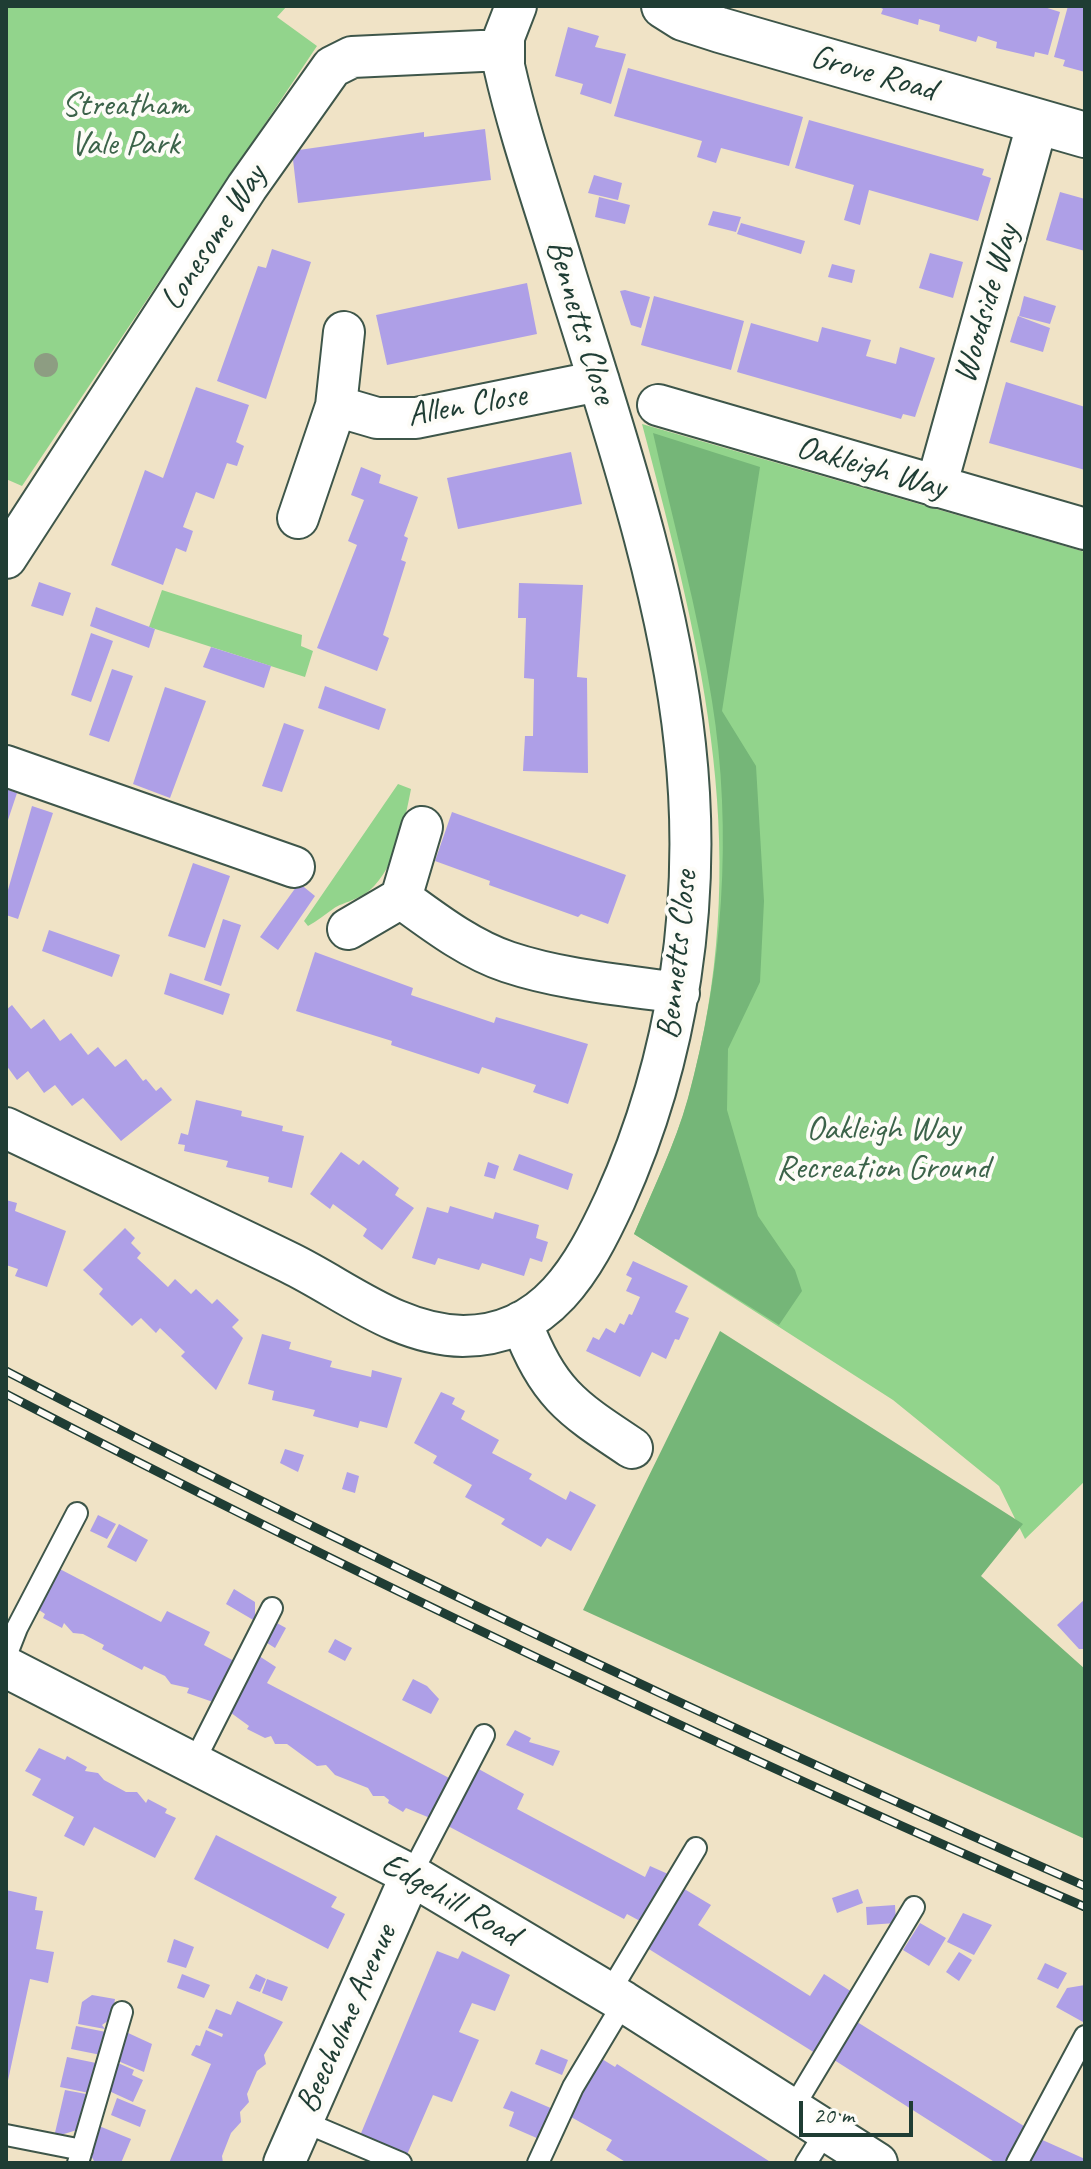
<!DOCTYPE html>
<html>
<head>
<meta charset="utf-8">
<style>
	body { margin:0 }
	#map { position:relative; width:1091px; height:2169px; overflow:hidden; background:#f0e3c6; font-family:Caveat,sans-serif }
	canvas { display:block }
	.frame { position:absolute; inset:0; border:8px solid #1f3d34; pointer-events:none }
	.scale { position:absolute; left:799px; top:2101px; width:114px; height:36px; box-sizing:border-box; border:4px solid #1f3d34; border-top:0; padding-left:10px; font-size:24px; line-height:28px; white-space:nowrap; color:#1f3d34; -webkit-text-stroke:6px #fdfcf7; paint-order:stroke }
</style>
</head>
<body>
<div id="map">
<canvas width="1091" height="2169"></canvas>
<div class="frame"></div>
<div class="scale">20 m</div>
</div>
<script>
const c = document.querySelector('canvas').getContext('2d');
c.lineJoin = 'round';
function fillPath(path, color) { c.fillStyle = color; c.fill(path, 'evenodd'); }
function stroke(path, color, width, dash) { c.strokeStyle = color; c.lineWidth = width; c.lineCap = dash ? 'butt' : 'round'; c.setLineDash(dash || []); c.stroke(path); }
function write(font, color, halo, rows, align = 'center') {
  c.font = font + ' Caveat,sans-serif'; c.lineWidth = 8; c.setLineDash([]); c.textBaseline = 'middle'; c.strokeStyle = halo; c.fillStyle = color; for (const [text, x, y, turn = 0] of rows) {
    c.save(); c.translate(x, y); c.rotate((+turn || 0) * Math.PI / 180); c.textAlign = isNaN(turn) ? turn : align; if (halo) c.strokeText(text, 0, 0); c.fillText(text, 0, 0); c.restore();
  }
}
const green = new Path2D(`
	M6 6H287L277 17 317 46 22 486 6 479Z
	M642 424 1085 552V1481L1025 1539 999 1486 893 1400 634 1234C653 1190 675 1145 688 1099 755 857 704 658 642 424Z
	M162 590 302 635 301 646 313 651 305 677 149 627Z
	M398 784 411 789C405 820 396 867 370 890 357 901 340 903 333 909 326 914 317 921 308 926L304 921Z`);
const forest = new Path2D(`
	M653 433 760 467 722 711 756 766 764 901 760 982 728 1049 727 1110 758 1216 795 1270 802 1291 779 1325 634 1234C653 1189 675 1145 688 1098 723 972 733 831 712 701 698 611 673 522 653 433Z
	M720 1331 1023 1524 981 1576 1085 1669V1839L583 1610Z`);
const building = new Path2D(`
	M877 6H1041L1060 12 1048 55 1035 52 1034 57 996 48 997 42 978 36 976 42 939 31 940 25 919 19 918 25 881 14 883 9Z
	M1068 6H1085V72L1063 66 1065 60 1054 57Z
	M568 27 599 36 595 47 626 54 611 104 580 94 583 84 555 76Z
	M628 68 803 117 789 166 721 148 716 163 697 157 702 141 614 116Z
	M809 120 984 169 982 175 991 178 978 221 869 190 860 225 844 220 854 185 795 168Z
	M485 129 491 180 298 203 292 151 424 132V137Z
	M594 175 622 183 618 200 588 193Z
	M1060 192 1085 199V251L1046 240Z
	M599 197 630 205 625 224 595 217Z
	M713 211 741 217 736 232 708 225Z
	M741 223 805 241 801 254 737 234Z
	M272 249 311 262 266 399 217 381 258 266 266 268Z
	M930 253 963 262 953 298 919 288Z
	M832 264 855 270 852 283 828 277Z
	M527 283 537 334 387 365 376 315Z
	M625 290 650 297 641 328 631 325 620 291Z
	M654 296 744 321 731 370 641 345Z
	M1024 296 1056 306 1050 324 1019 316Z
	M1018 316 1050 328 1043 352 1010 342Z
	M751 323 818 342 822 327 871 340 866 356 896 364 900 347 935 358 915 417 903 414 901 419 737 372Z
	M1006 382 1085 407V470L989 443Z
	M196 387 249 405 236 442 244 446 237 466 227 463 214 499 196 492 183 527 193 531 186 552 176 548 163 585 111 565 145 470 163 478Z
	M571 452 582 504 458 529 447 478Z
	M361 467 381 475 379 483 418 497 404 536 408 538 401 560 406 562 383 635 389 638 377 671 317 648 357 545 348 541 364 500 351 495Z
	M39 582 71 593 63 616 31 606Z
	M519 583 583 585 577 677 587 678 588 773 523 771 525 736H533L534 679 524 678 526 618H518Z
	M96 607 155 629 149 648 90 626Z
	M91 633 113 641 91 702 71 695Z
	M211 647 271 666 264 688 203 667Z
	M112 669 133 676 109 742 89 735Z
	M325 686 386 709 379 730 318 708Z
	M165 687 206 701 170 798 133 784Z
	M284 723 304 730 282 792 262 786Z
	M6 789 17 793 7 823H6Z
	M32 806 53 813 18 919 6 915V897Z
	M452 812 626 875 608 924 581 914 578 917 489 885 490 881 435 861Z
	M193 863 230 876 205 948 168 936Z
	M299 883 315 896 278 950 260 937Z
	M223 919 241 925 221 986 204 980Z
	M49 930 120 955 112 977 42 951Z
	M315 952 413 988 411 995 494 1023 496 1017 588 1044 568 1104 533 1092 536 1085 482 1067 479 1074 391 1045 392 1041 296 1011Z
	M170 973 230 994 223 1015 164 994Z
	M12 1005 31 1029 44 1019 60 1041 71 1033 88 1055 98 1047 115 1067 126 1059 143 1081 146 1079 156 1091 161 1087 172 1100 121 1141 83 1098 72 1106 55 1085 44 1093 28 1071 17 1080 6 1065V1010Z
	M196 1100 242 1111 241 1116 283 1126 282 1131 304 1136 292 1188 268 1182 269 1177 226 1167 228 1161 184 1151 185 1145 178 1144 181 1133 188 1135Z
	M341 1152 359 1165 363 1160 399 1188 395 1195 414 1208 382 1250 363 1236 367 1229 333 1204 330 1209 310 1194Z
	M519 1154 573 1174 568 1190 513 1170Z
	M488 1162 499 1166 495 1179 484 1176Z
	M6 1200 17 1203 15 1211 66 1231 47 1287 15 1276 18 1269 6 1265Z
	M450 1206 493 1219 495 1212 539 1225 536 1238 548 1242 542 1262 530 1258 524 1276 482 1263 479 1270 438 1258 435 1265 412 1258 427 1207 448 1213Z
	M125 1228 135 1238 131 1243 141 1253 137 1258 168 1287 175 1279 191 1294 196 1289 212 1304 217 1299 239 1320 232 1327 243 1338 216 1390 181 1356 185 1352 160 1328 156 1333 141 1318 132 1326 99 1294 103 1289 83 1270Z
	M633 1261 688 1286 675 1312 689 1318 679 1340 675 1339 666 1359 652 1352 640 1377 586 1351 593 1337 599 1340 606 1328 615 1333 620 1323 624 1325 629 1314 632 1315 640 1297 626 1291 632 1278 626 1275Z
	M262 1334 291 1342 289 1349 332 1361 330 1367 371 1377 372 1370 402 1378 387 1428 360 1421 358 1428 313 1416 315 1410 272 1400 274 1391 248 1384Z
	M441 1392 455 1398 452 1404 465 1411 461 1419 499 1440 492 1453 532 1474 529 1479 566 1500 570 1491 596 1505 571 1551 547 1538 541 1547 501 1524 505 1519 465 1497 472 1485 433 1463 437 1456 414 1443Z
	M285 1449 304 1455 298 1472 280 1463Z
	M347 1472 359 1476 355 1493 342 1489Z
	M98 1515 116 1524 107 1539 90 1531Z
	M119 1524 148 1540 136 1562 107 1547Z
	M56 1567 161 1622 167 1611 210 1632 204 1645 236 1662 213 1702 187 1693 189 1688 171 1684 165 1676 144 1666 142 1670 102 1649 104 1645 83 1634 73 1633 64 1623 62 1628 43 1618 45 1614 36 1608Z
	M234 1589 255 1602V1621L226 1604Z
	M1085 1599V1649H1079L1057 1625Z
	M275 1622 286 1628 275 1648 264 1641Z
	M335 1639 352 1648 345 1661 328 1652Z
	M256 1654 276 1667 267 1683 451 1779 430 1818 406 1808 403 1812 388 1803 389 1800 384 1796H373L368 1788 335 1775 326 1765 317 1766 287 1744H275L271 1736 265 1738 247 1729 249 1726 227 1710Z
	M413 1679 427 1686 439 1699 431 1714 402 1700Z
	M515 1730 531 1738 529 1742 560 1751 553 1766 506 1745Z
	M39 1748 65 1760 67 1756 87 1767 85 1771 98 1773 104 1780 126 1792H137L146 1803 148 1799 167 1809 165 1813 176 1818 155 1858 94 1827 84 1846 64 1836 74 1817 32 1795 41 1779 25 1771Z
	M475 1767 524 1794 517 1809 645 1877 650 1866 668 1874 640 1921 627 1914 624 1919 446 1825Z
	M216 1835 337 1897 331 1907 345 1914 328 1949 194 1879Z
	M681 1887 711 1905 698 1925 810 1996 824 1974 852 1992 815 2053 644 1946Z
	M858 1889 863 1903 837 1913 832 1898Z
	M6 1890 37 1897 35 1910 43 1911 36 1949 54 1952 48 1983 30 1979 7 2085Z
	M895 1905 896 1923 867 1925 866 1907Z
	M963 1913 992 1925 974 1955 947 1942Z
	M920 1923 946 1938 929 1966 903 1950Z
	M174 1939 194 1947 186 1968 167 1962Z
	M437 1951 458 1959 462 1951 510 1975 495 2011 472 2003 459 2032 479 2040 452 2102 433 2095 406 2157 359 2138Z
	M959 1952 972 1960 959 1981 946 1972Z
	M1045 1963 1067 1973 1058 1989 1037 1979Z
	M182 1974 210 1985 204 1998 177 1988Z
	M256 1974 266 1979 260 1992 249 1988Z
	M267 1979 288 1987 282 2001 262 1993Z
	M1085 1985V2017L1083 2022 1056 2007 1067 1988Z
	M92 1995 115 1999 112 2018 102 2025 105 2029 78 2024 82 2002Z
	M237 2001 283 2022 264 2055 266 2064 257 2071 247 2094 249 2102 240 2112 241 2122 231 2133 222 2156 223 2163H169L211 2064 191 2055 196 2045 200 2046 206 2030 222 2037 223 2034 208 2028 216 2009 231 2015Z
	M854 2020 1027 2128 1004 2163H996L831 2058Z
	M76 2026 106 2032 101 2055 71 2049Z
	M126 2032 152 2044 144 2072 118 2061Z
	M541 2049 568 2060 562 2075 535 2064Z
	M67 2057 96 2063 89 2093 60 2087Z
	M602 2059 615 2067 617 2064 772 2163H627L606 2150 612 2140 571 2117 577 2099Z
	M118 2063 134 2070 132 2075 143 2080 133 2102 109 2091Z
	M65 2090 86 2094 77 2130 54 2137Z
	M511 2091 553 2109 539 2139 509 2126 514 2112 503 2108Z
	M117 2098 146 2110 140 2127 111 2115Z
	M99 2126 131 2139 121 2163 94 2161 89 2152Z
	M1038 2138 1085 2159V2163H1027Z`);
const lane = new Path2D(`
	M6 1656 17 1628 77 1513
	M194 1762 272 1608
	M411 1875 484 1735
	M609 1993 696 1848
	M793 2108 914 1907
	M302 2121 401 2163
	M6 2135 82 2150
	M78 2163 122 2012
	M538 2163 573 2087 624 2002
	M806 2163 826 2131
	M1017 2163 1085 2036`);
const street = new Path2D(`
	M658 405 1085 529
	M336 406 344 332
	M936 487 1038 121
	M298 518 336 406 377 418H416L599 381
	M6 558 247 187 332 67 352 57 503 50
	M6 766 294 867
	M401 898 422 827
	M348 929 401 898C434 922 469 949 508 962 562 980 622 985 679 993
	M6 1128C100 1173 196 1217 290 1263 345 1290 398 1335 463 1336 547 1336 584 1267 615 1200 679 1058 702 900 685 745 669 591 612 424 566 276 545 206 520 137 504 66V37L516 6
	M521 1322C549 1394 570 1407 632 1448
	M6 1667 411 1875 624 2002 877 2163
	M284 2163 411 1875`);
const secondary = new Path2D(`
	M664 6 683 18 720 30 1085 135`);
const rail = new Path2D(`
	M6 1371C360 1555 720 1725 1085 1886
	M6 1394C360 1578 720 1748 1085 1907`);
const trees = [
	[46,365]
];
const streetNames = [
	["Grove Road",873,74,16],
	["Lonesome Way",214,238,-57],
	["Woodside Way",987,304,-74],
	["Bennetts Close",580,322,73],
	["Allen Close",467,406,-10],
	["Oakleigh Way",871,468,16],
	["Bennetts Close",678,955,-84],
	["Edgehill Road",450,1900,30],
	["Beecholme Avenue",347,2019,-66]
];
const parkNames = [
	["Streatham",125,106],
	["Vale Park",125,145],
	["Oakleigh Way",883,1130],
	["Recreation Ground",883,1169]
];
fillPath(green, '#92d48c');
fillPath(forest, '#75b678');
fillPath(building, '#ae9fe7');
stroke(lane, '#3e564a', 24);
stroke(street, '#3e564a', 44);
stroke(secondary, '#3e564a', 48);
stroke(lane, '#fff', 20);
stroke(street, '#fff', 40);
stroke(secondary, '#fff', 44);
stroke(rail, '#1f3d34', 9);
stroke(rail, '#fdfcf7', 6, [18]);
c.fillStyle = '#8d9d82';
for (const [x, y] of trees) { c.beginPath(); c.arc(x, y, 12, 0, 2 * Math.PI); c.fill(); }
write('34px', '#1f3d34', '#fdfcf7', streetNames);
write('34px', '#3c634a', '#fdfcf7', parkNames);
</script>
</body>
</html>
